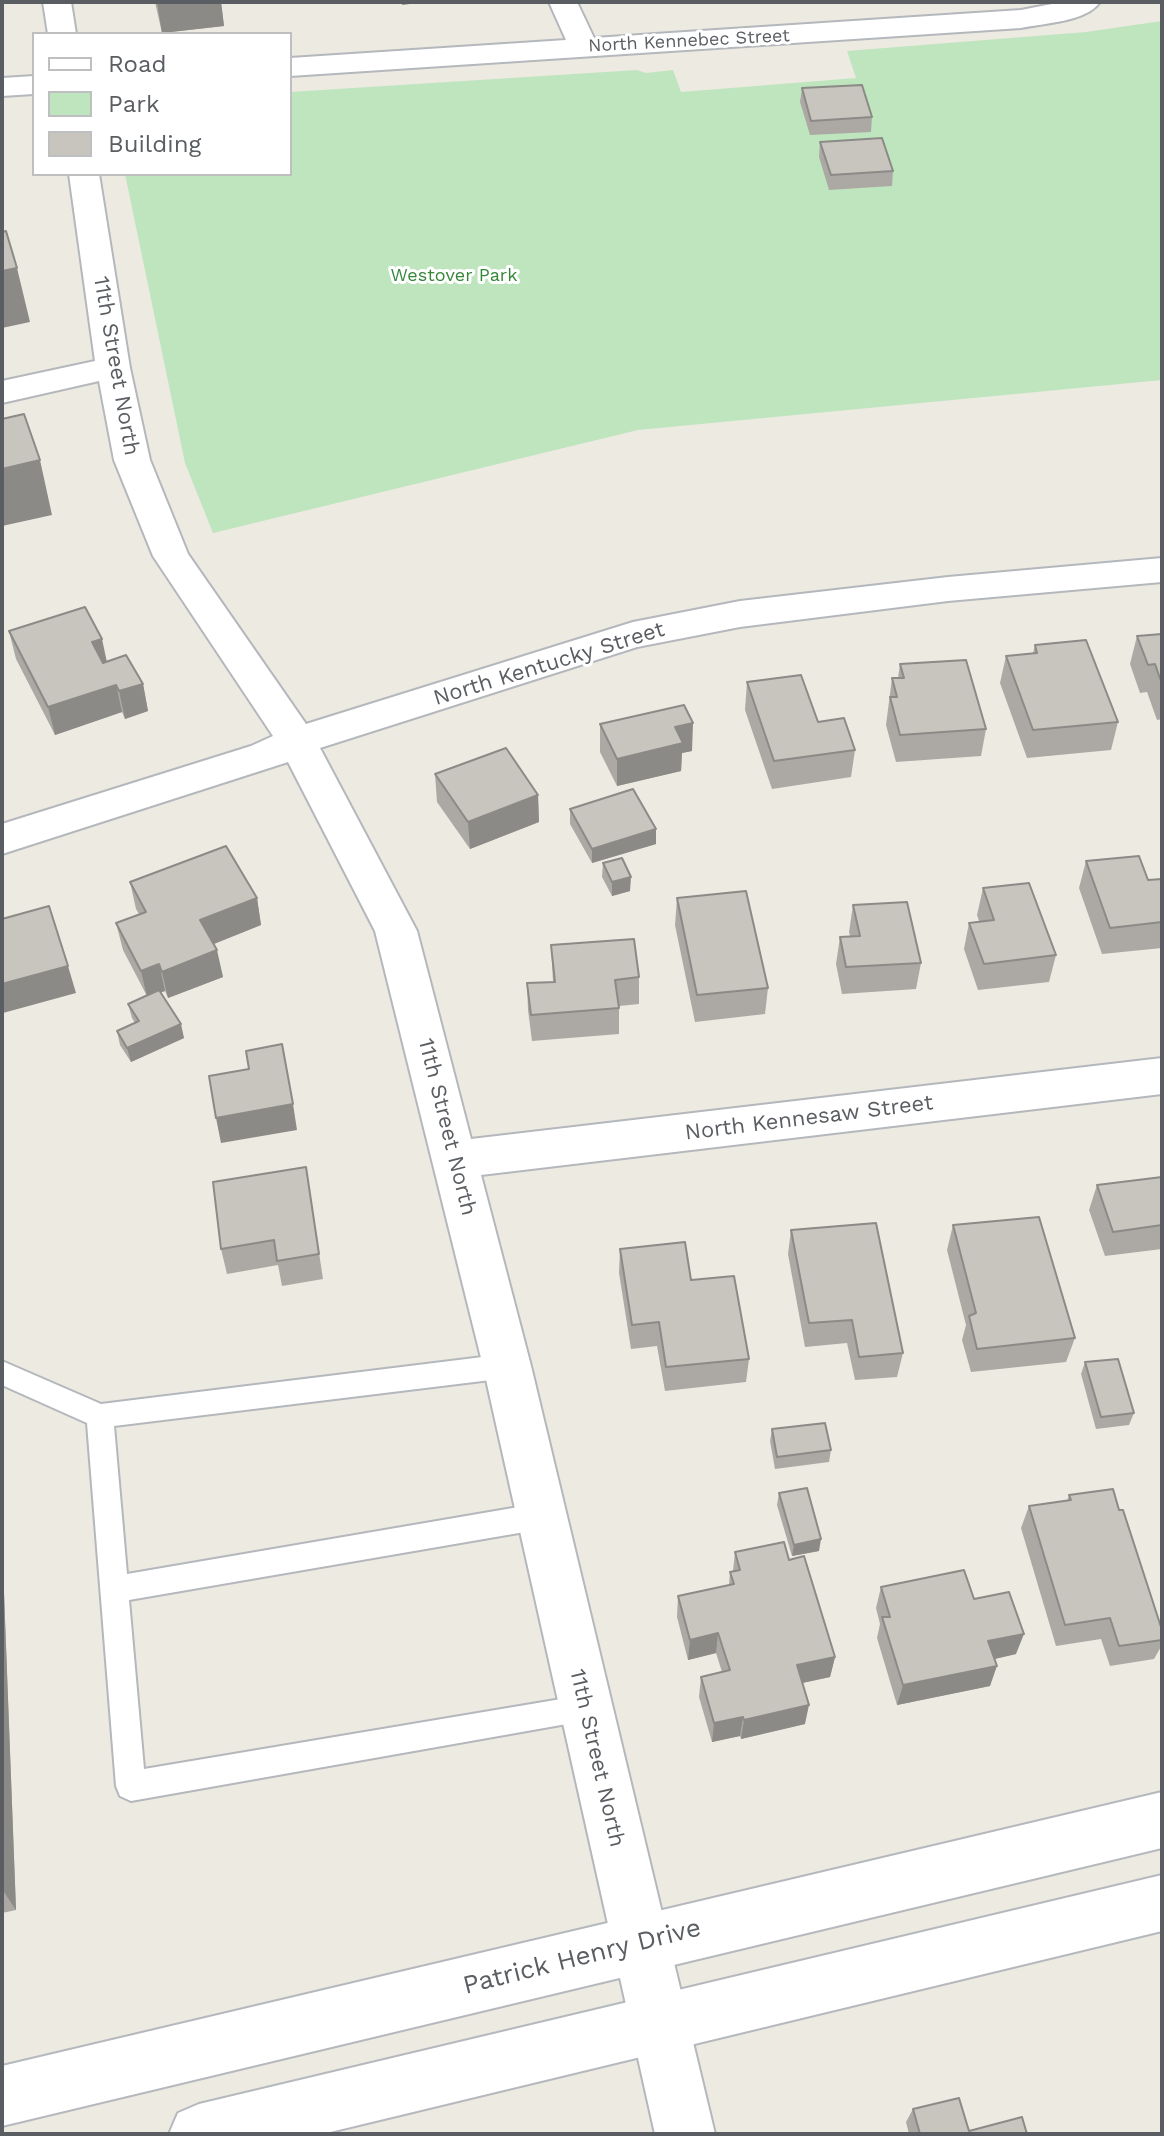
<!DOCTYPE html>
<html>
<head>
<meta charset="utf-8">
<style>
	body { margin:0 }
	#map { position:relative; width:1164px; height:2136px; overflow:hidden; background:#edeae2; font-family:"Work Sans",sans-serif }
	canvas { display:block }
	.frame { position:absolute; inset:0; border:4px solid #5a5e62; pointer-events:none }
	.legend { position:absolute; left:32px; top:32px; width:260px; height:144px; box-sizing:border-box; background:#fff; border:2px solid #bdbfc0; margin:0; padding:10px 14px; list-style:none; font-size:24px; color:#5a5e62 }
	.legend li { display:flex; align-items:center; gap:16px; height:40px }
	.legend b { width:40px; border:2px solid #bdbfc0 }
</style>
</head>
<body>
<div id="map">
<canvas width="1164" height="2136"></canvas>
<div class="frame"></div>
<ul class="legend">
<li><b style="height:10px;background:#fff"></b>Road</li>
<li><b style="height:22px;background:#bee5be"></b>Park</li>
<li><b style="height:22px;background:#c8c5bf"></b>Building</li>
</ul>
</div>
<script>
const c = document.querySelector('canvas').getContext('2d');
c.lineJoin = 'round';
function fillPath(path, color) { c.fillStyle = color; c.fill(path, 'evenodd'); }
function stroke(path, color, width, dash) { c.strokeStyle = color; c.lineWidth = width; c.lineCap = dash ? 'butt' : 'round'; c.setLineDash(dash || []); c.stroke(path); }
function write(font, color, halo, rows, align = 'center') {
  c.font = font + ' "Work Sans",sans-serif'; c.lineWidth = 6; c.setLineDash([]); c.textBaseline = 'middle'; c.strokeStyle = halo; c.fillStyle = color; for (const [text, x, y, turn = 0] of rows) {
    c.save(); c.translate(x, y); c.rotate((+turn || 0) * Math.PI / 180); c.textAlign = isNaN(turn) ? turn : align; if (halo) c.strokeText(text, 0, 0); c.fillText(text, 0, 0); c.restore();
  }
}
const green = new Path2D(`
	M1162 21V380L638 430 213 533 185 463 125 174H290V92L637 70 646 73 673 70 681 92 856 78 847 51 1086 32Z`);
const lane = new Path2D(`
	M507 1354 516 1358 520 1366 516 1374 507 1378 114 1426 127 1574 542 1503 552 1507 556 1516 552 1525 542 1529 129 1600 144 1769 585 1695 595 1699 600 1709 595 1719 131 1801 120 1796 116 1786 87 1423 2 1385V1361L101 1404Z`);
const street = new Path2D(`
	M43 2H71L76 34H48Z
	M549 2H577L594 38 1021 10 1062 2H1100C1086 22 1044 23 1021 28L290 76V58L566 40Z
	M34 76V94L2 96V78Z
	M69 174H99L130 368 150 460 188 554 306 724 633 622 740 601 948 577 1162 558V582L948 601 740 627 637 647 320 748 417 931 471 1139 1162 1058V1094L481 1175 531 1366 715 2134H655L483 1366 375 931 288 762 2 854V824L251 746 273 736 153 556 114 460 99 381 2 403V381L95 361Z`);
const secondary = new Path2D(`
	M1162 1792V1848L2 2126V2066Z
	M1162 1875V1931L322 2134H169L178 2113 199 2104Z`);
const wall = new Path2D(`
	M155 2H221L224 26 162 33Z
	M802 88 872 117 871 132 810 135 800 102Z
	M820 142 893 171 892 186 829 190 819 157Z
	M9 631 107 661 143 684 148 711 125 719 122 712 55 735 16 659Z
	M1162 634V719L1157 720 1147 692 1140 693 1130 664 1137 636Z
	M1035 645 1118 722 1111 750 1027 758 1000 683 1006 656 1033 653Z
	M900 664 986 729 981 756 896 762 886 725 892 678H898Z
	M747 682 818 722 855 750 851 777 772 789 745 710Z
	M600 724 692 751 682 753 681 771 617 786 600 752Z
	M435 774 538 795 539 822 470 849 437 802Z
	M570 809 656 844 592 863 570 824Z
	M1086 861 1148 880 1162 879V948L1102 954 1079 888Z
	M603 863 630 891 612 896 602 877Z
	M130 882 257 898 261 925 214 944 223 977 168 998 165 991 161 992 184 1038 131 1062 120 1045 117 1031 135 1023 132 1018 128 1004 147 996 123 950 116 923 139 914 136 909Z
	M983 888 1056 955 1049 982 978 990 964 949 969 923 979 921 977 915Z
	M677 898 768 988 765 1014 695 1022 675 925Z
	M853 905 921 963 916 989 842 994 836 964 840 937 850 936 849 932Z
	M551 945 639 977V1004L619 1006V1034L532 1041 528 1010 527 983 553 982Z
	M306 1167 323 1279 282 1286 278 1265 227 1274 221 1249Z
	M1162 1177V1249L1105 1256 1089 1210 1097 1185Z
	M953 1225 1075 1338 1066 1362 971 1372 962 1340 966 1325 947 1250Z
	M791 1230 903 1353 897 1377 855 1380 847 1343 805 1347 788 1254Z
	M620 1249 691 1280 749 1359 746 1382 665 1391 657 1346 631 1349 619 1273Z
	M1085 1362 1134 1413 1129 1425 1096 1429 1081 1374Z
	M772 1429 831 1450 829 1462 775 1469 770 1441Z
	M779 1493 819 1551 792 1556 777 1505Z
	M1069 1495 1119 1510 1162 1630V1645L1154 1659 1110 1666 1101 1639 1056 1646 1021 1528 1029 1506 1067 1501Z
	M2 1540 16 1910 2 1913Z
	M735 1552 789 1560 835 1657 830 1677 802 1683 805 1724 741 1739 740 1736 712 1742 699 1697 701 1677 722 1672 716 1653 688 1660 677 1617 678 1596 729 1585 730 1572 733 1571Z
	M881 1587 974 1599 1016 1654 995 1659 990 1686 897 1705 877 1638 880 1624 876 1608Z
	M913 2109 969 2131 1027 2134H909L906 2122Z`);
const shadedWall = new Path2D(`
	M157 2H221L224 26 162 33Z
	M402 2H426L402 5Z
	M17 268 30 322 2 328V271Z
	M40 460 52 515 2 526V469Z
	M102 639 108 667 99 670 92 642Z
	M143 684 148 711 125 719 119 691Z
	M116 685 122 712 55 735 48 707Z
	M693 723 692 751 682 753 681 771 617 786V759L675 727Z
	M538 795 539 822 470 849 468 822Z
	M656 829V844L592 863V849Z
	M631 877 630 891 612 896V882Z
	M257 898 261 925 206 947 200 920Z
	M217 950 223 977 168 998 162 972Z
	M159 964 165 991 147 997 141 971Z
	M68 966 76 993 3 1013 2 1009V984Z
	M181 1024 184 1038 131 1062 127 1048Z
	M293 1104 297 1130 221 1143 216 1118Z
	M821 1539 819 1551 792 1556 794 1545Z
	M2 1540 16 1910 2 1889Z
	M718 1633 716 1653 688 1660 690 1640Z
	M1024 1634 1016 1654 981 1662 988 1641Z
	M835 1657 830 1677 793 1685 797 1665Z
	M997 1666 990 1686 897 1705 903 1685Z
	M809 1705 805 1724 741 1739 744 1720Z
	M743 1717 740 1736 712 1742 714 1723Z`);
const building = new Path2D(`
	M862 85 872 117 811 121 802 88Z
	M882 138 893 171 831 175 820 142Z
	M6 231 17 268 2 271V232Z
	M24 414 40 460 2 469V419Z
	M85 607 102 639 92 642 103 663 126 655 143 684 119 691 116 685 48 707 9 631Z
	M1162 634V684L1155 664 1148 665 1137 636Z
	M1086 640 1118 722 1033 730 1006 656 1037 653 1035 645Z
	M966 660 986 729 900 735 890 697H897L892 678H904L900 664Z
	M801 675 818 722 844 718 855 750 774 761 747 682Z
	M684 705 693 723 675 727 683 743 617 759 600 724Z
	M506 748 538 795 468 822 435 774Z
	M633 789 656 829 592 849 570 809Z
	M226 846 257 898 200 920 217 950 162 972 159 964 141 971 116 923 146 912 130 882Z
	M1139 856 1148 880 1162 879V922L1110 928 1086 861Z
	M622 858 631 877 612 882 603 863Z
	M1029 883 1056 955 984 964 969 923 994 920 983 888Z
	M746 891 768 988 697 995 677 898Z
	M907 902 921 963 846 967 840 937 860 936 853 905Z
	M49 906 68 966 2 984V919Z
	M634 939 639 977 615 980 619 1008 531 1015 527 983 555 982 551 945Z
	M159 990 181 1024 127 1048 117 1031 139 1021 128 1004Z
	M282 1044 293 1104 216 1118 209 1076 249 1069 246 1051Z
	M306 1167 319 1254 277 1261 274 1240 221 1249 213 1182Z
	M1162 1177V1225L1113 1232 1097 1185Z
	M1039 1217 1075 1338 977 1349 969 1316 976 1313 953 1225Z
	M876 1223 903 1353 859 1357 852 1320 809 1323 791 1230Z
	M685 1242 691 1280 734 1276 749 1359 666 1367 659 1322 632 1325 620 1249Z
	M1118 1359 1134 1413 1101 1417 1085 1362Z
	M825 1423 831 1450 777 1457 772 1429Z
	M807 1488 821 1539 794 1545 779 1493Z
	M1113 1489 1119 1510H1123L1162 1630V1640L1119 1646 1110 1618 1065 1625 1029 1506 1071 1500 1069 1495Z
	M784 1542 789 1560 804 1556 835 1657 797 1665 809 1705 744 1720 743 1717 714 1723 701 1677 730 1670 718 1633 690 1640 678 1596 734 1584 730 1572 740 1570 735 1552Z
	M964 1570 974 1599 1009 1592 1024 1634 988 1641 997 1666 903 1685 882 1617H890L881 1587Z
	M959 2098 969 2131 1022 2117 1027 2134H920L913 2109Z`);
const farStreetnames = [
	["North Kennebec Street",689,41,-3]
];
const farParknames = [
	["Westover Park",454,276]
];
const streetNames = [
	["11th Street North",116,366,80],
	["North Kentucky Street",549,664,-17],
	["North Kennesaw Street",809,1118,-7],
	["11th Street North",447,1127,76],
	["11th Street North",597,1758,77]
];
const nearStreetnames = [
	["Patrick Henry Drive",582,1957,-14]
];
fillPath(green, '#bee5be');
stroke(lane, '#b4b8bc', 4);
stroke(street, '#b4b8bc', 4);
stroke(secondary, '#b5b9be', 4);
fillPath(lane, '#fff');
fillPath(street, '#fff');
fillPath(secondary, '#fff');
fillPath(wall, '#aca9a4');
fillPath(shadedWall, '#8c8a86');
fillPath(building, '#c8c5bf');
stroke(building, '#8c8a86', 2);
write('18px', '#5a5e62', '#fff', farStreetnames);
write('18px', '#36863a', '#fff', farParknames);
write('22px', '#5a5e62', '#fff', streetNames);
write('26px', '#5a5e62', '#fff', nearStreetnames);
</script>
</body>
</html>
